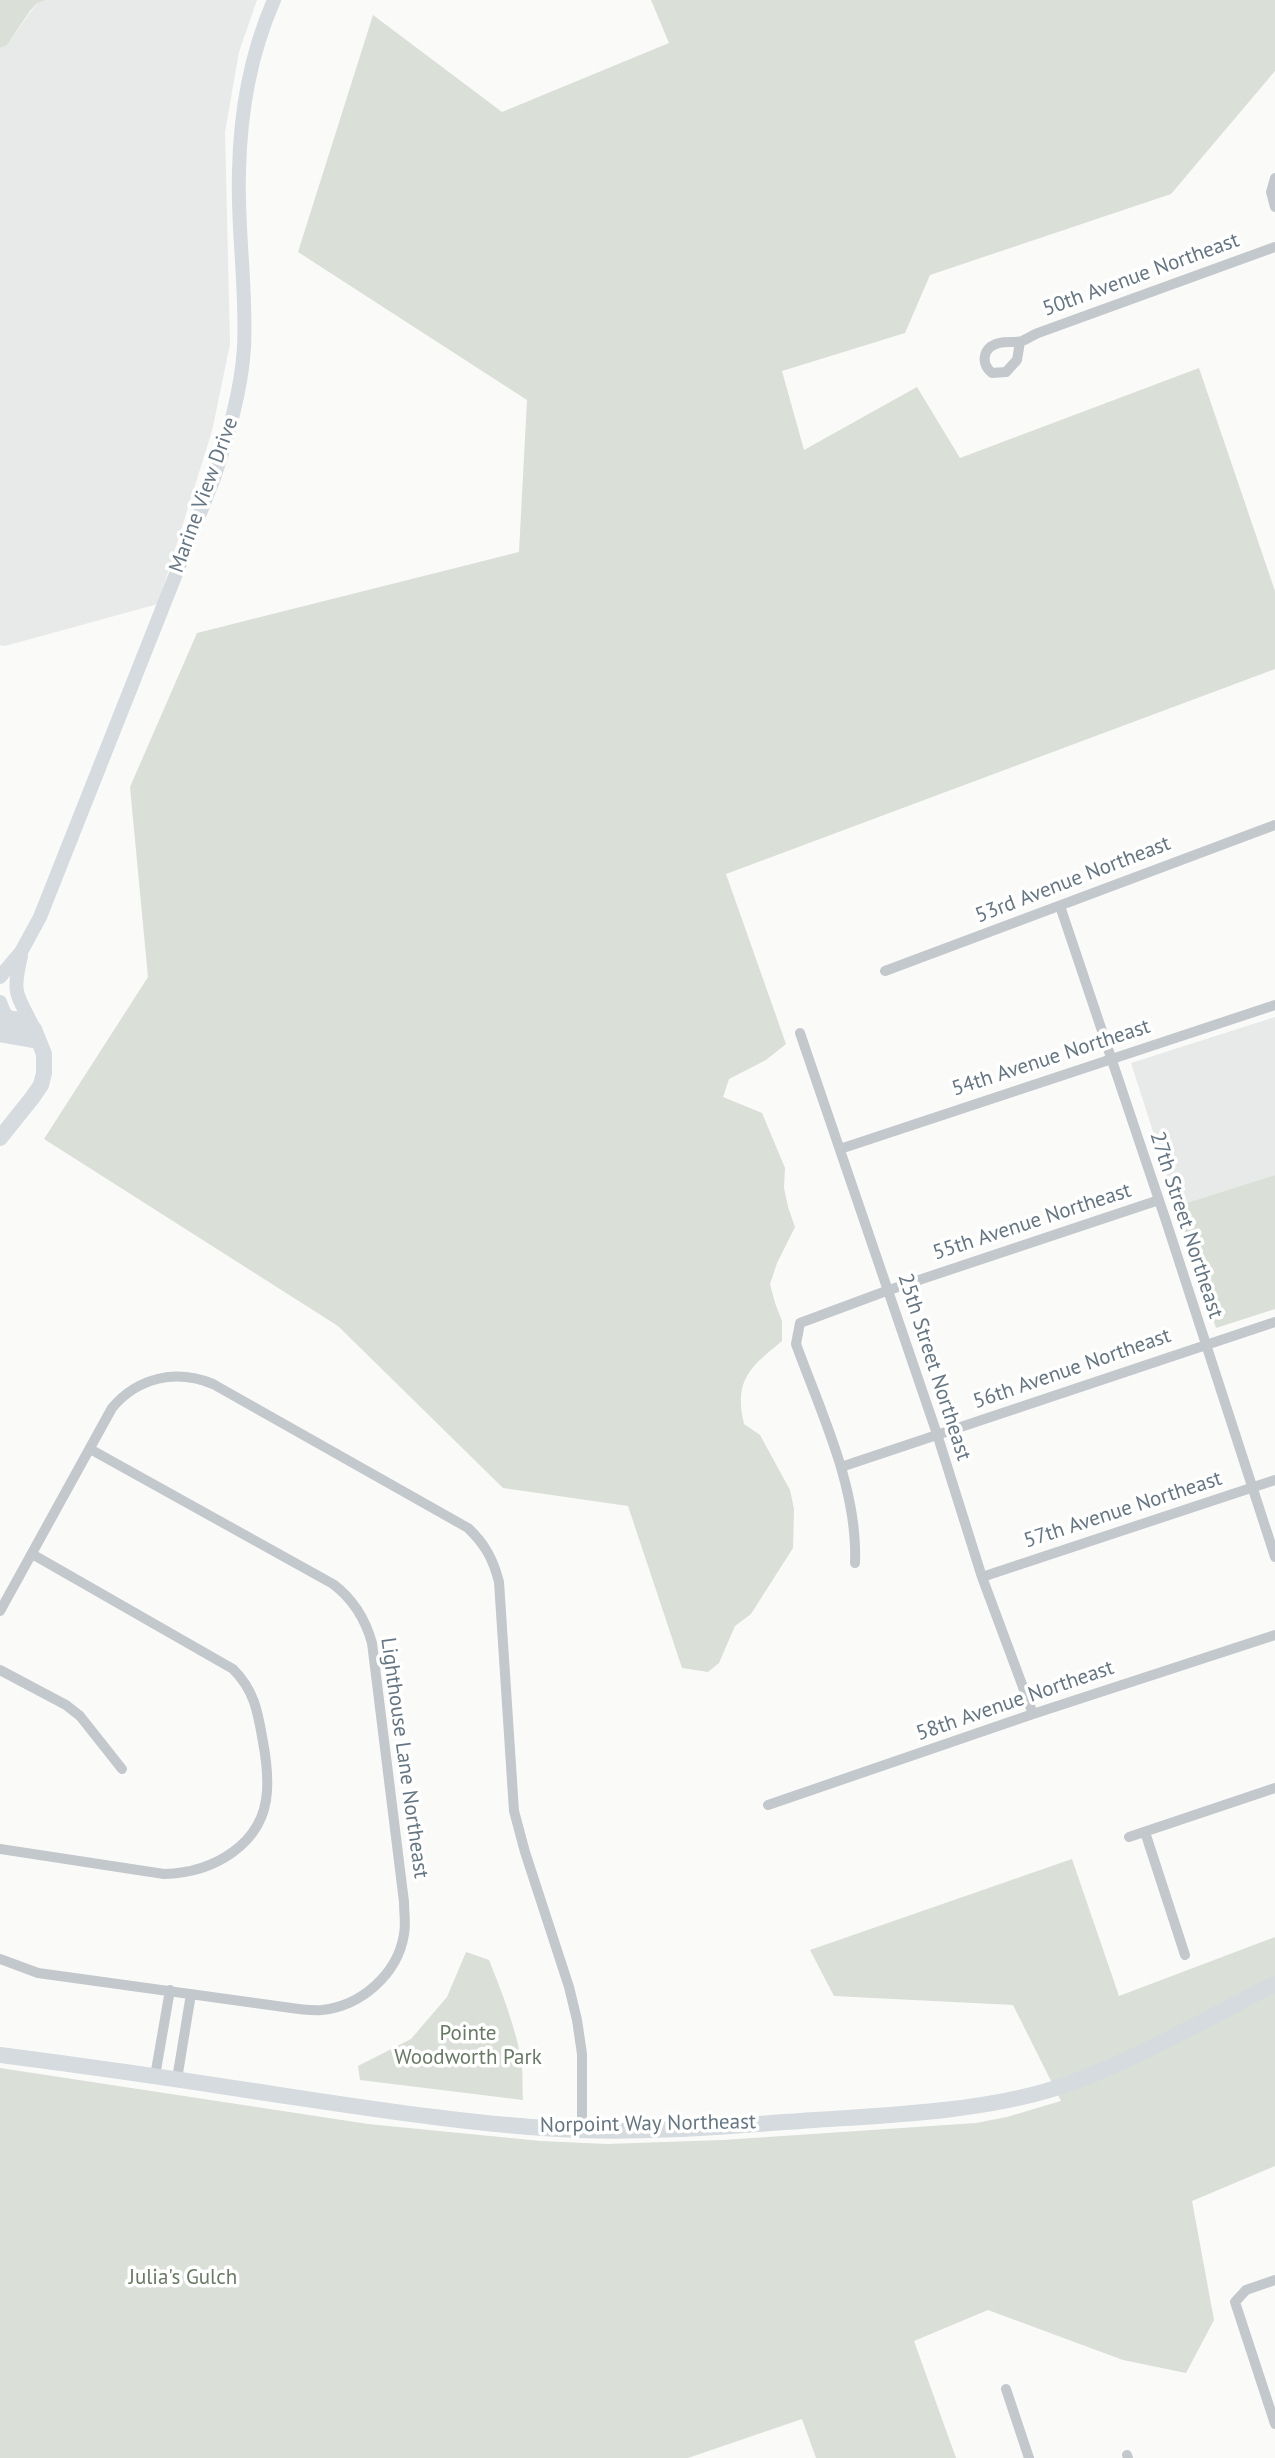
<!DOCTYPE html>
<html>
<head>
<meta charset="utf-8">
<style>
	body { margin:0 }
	canvas { display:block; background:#fafaf8 }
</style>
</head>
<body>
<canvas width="1275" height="2458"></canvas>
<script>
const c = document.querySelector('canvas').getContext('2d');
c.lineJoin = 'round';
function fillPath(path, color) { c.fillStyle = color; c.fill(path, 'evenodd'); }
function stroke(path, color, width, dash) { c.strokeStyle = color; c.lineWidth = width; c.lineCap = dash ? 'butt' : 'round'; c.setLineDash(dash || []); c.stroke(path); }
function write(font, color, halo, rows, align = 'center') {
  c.font = font + ' "PT Sans",sans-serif'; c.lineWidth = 7; c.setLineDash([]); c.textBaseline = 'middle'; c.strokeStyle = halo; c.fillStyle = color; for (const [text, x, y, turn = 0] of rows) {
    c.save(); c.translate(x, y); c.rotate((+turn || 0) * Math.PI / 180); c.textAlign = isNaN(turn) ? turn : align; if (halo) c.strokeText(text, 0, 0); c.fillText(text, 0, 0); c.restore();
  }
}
const built = new Path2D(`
	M46 0H257L239 52 225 132 230 344 212 431 158 604 5 646 0 645V48L7 45 37 3Z
	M1275 1017V1175L1177 1206 1131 1063Z`);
const green = new Path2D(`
	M0 0H46L37 3 30 11 7 45 0 48Z
	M651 0H1275V71L1171 194 930 275 905 333 782 371 804 450 917 387 960 458 1199 368 1275 591V669L726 874 786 1044 766 1060 729 1079 723 1097 762 1113 785 1168 784 1188 788 1207 795 1227 777 1263 770 1284 775 1303 782 1321V1341C749 1368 734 1380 744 1424L760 1435 790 1490 794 1509 793 1548 751 1614 735 1626 719 1663 708 1672 682 1668 628 1506 503 1488 338 1326 44 1139 148 977 130 787 197 633 519 552 527 400 298 252 373 15 502 112 669 43Z
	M1275 1175V1309L1216 1328 1177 1206Z
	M1072 1859 1119 1996 1275 1937V2166L1192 2201 1214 2320 1186 2373 1123 2360 988 2310 914 2341 956 2458H816L802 2419 688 2458H0V2068L368 2124 541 2141 607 2144 723 2140 976 2123 1007 2117 1061 2101 1013 2005 834 1996 810 1950Z
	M466 1952 489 1960C501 1990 519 2036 522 2067 523 2078 522 2089 523 2100L360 2080 358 2066 411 2039 447 1997Z`);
const minor = new Path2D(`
	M1275 178 1271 192 1275 207
	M1020 342 1017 360 1006 372 992 373C980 363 983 347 999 343 1007 341 1015 343 1022 341 1027 339 1033 335 1038 333L1275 247
	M1060 906 1166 1221 1275 1557
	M885 971 1275 825
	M800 1033 937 1434 982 1577 1033 1714
	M840 1149 1275 1005
	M841 1467 1275 1322
	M855 1563C858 1488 821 1413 796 1344L800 1323 889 1290 1159 1200
	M982 1577 1275 1480
	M0 1611 112 1408C138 1377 176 1369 213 1384L468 1528C485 1544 493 1559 499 1582L514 1811 525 1852 569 1987 577 2020 582 2054V2130
	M0 1670 66 1705 80 1716 122 1769
	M768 1805 1033 1714 1275 1635
	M1145 1832 1185 1955
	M1129 1837 1275 1788
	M0 1849 164 1874C212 1873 264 1845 267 1791 268 1775 266 1758 263 1742 258 1713 255 1691 233 1669L32 1554
	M0 1959 38 1973 284 2007C297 2009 309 2011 322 2010 361 2006 398 1974 404 1934 406 1924 404 1913 404 1902L372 1643C365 1618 353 1599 333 1584L90 1449
	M155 2076 170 1990
	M177 2079 191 1994
	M1275 2280 1246 2290 1235 2302 1275 2424
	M1006 2389 1029 2458
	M1127 2455 1128 2458`);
const secondary = new Path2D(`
	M21 956C11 997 18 994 34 1029
	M0 977 21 952 40 917 214 478C228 435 241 393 244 348 247 289 237 230 239 172 240 112 250 55 274 0
	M0 1002 4 1012 13 1024`);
const primary = new Path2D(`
	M0 1019H15L34 1029 44 1054V1073L41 1085 32 1098 0 1138
	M0 1034 38 1041
	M0 2055C85 2066 169 2078 253 2091 361 2107 470 2125 579 2130 658 2133 737 2125 815 2120 891 2115 984 2111 1056 2088 1132 2063 1203 2020 1275 1984`);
const streetNames = [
	["50th Avenue Northeast",1141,275,-20],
	["Marine View Drive",204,495,-70],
	["53rd Avenue Northeast",1073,880,-21],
	["54th Avenue Northeast",1051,1058,-18],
	["55th Avenue Northeast",1032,1222,-18],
	["27th Street Northeast",1186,1225,72],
	["25th Street Northeast",934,1367,72],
	["56th Avenue Northeast",1072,1369,-19],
	["57th Avenue Northeast",1123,1510,-18],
	["58th Avenue Northeast",1015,1701,-19],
	["Lighthouse Lane Northeast",404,1758,82],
	["Norpoint Way Northeast",648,2124,-1]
];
const parkNames = [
	["Pointe",468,2034],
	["Woodworth Park",468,2058],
	["Julia's Gulch",183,2278]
];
fillPath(built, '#e8e9e9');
fillPath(green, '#dadfd7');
stroke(minor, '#c3c8cc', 10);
stroke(secondary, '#d6dbdf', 14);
stroke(primary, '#d6dbdf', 16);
write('21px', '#657683', '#fff', streetNames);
write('21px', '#687a64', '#fff', parkNames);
</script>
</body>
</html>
